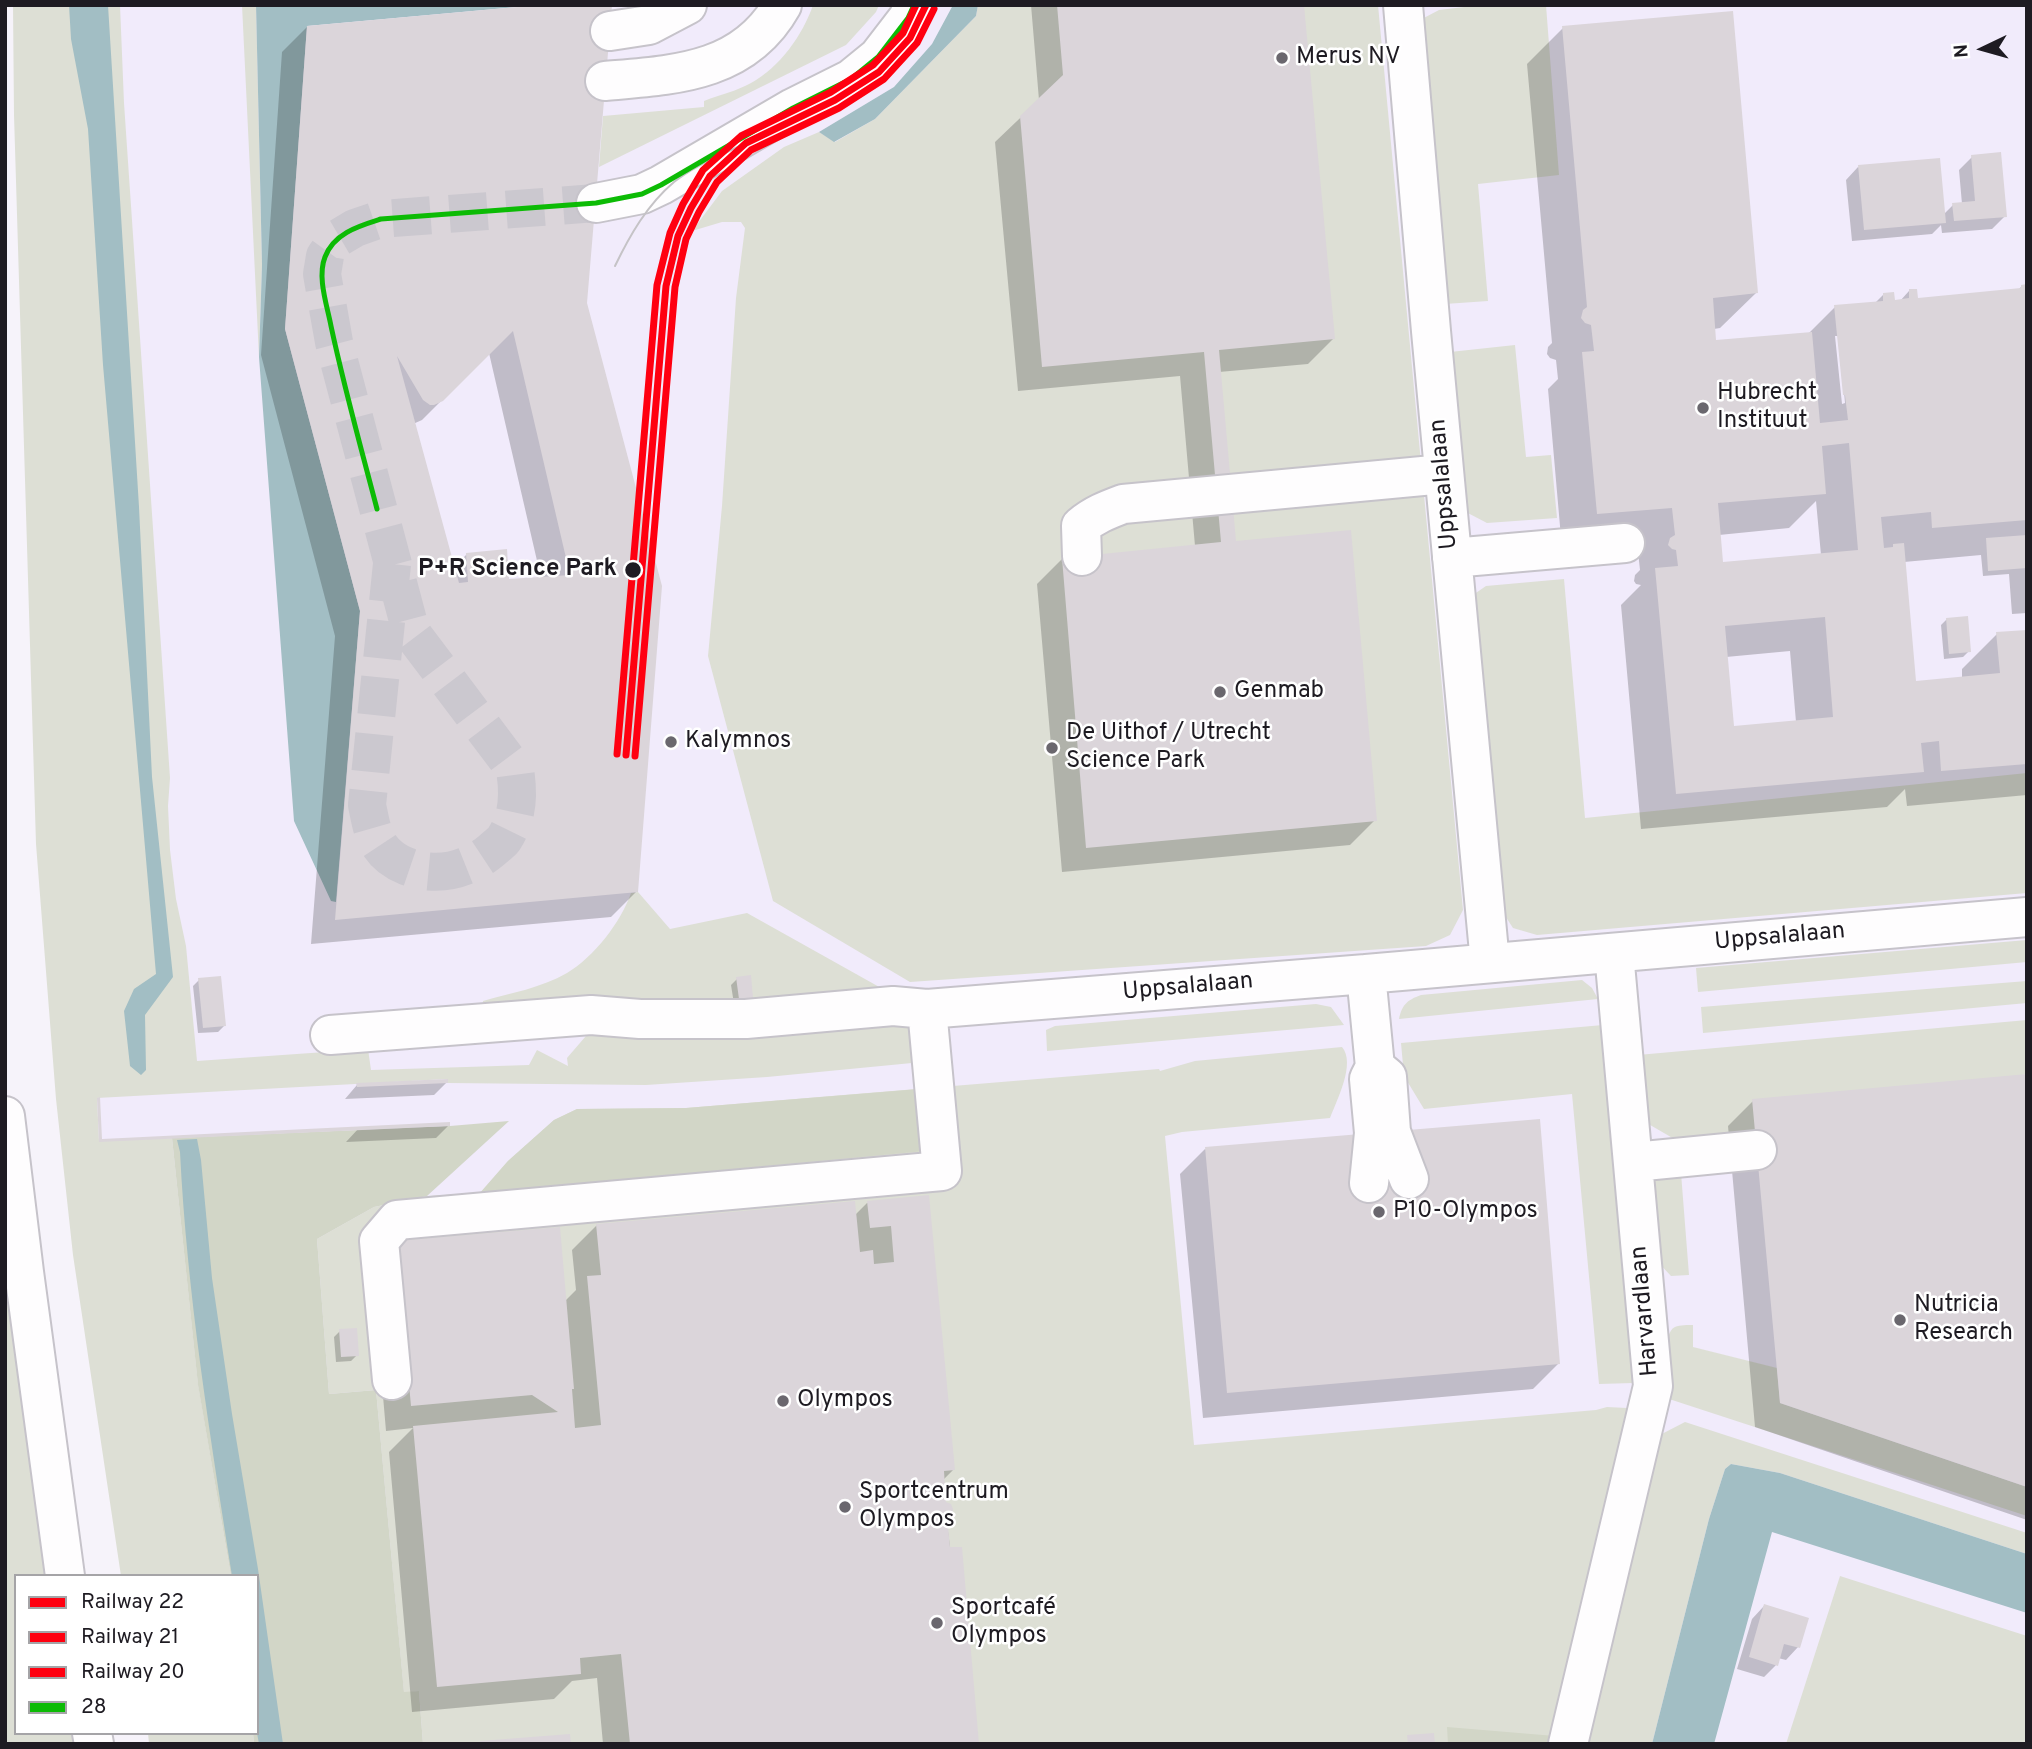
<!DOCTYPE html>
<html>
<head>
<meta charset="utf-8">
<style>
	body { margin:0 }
	#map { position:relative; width:2032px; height:1749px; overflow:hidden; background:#f6f3fa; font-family:Overpass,sans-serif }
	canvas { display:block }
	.frame { position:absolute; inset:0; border:7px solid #1e1b22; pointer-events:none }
	.legend { position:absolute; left:14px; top:1574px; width:245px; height:161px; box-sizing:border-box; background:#fff; border:2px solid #a5a4a7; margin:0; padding:9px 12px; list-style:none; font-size:21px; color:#1e1b22 }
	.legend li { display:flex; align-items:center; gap:14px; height:35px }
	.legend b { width:35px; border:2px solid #a5a4a7 }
	.north { position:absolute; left:1948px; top:14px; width:70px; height:70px; -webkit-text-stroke:5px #fff; paint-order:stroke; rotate:265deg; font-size:19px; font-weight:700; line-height:28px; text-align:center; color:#1e1b22 }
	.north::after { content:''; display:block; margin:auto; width:24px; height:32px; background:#1e1b22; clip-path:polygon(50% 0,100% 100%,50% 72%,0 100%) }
</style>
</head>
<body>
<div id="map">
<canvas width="2032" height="1749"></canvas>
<div class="frame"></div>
<ul class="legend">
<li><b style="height:9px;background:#ff0010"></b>Railway 22</li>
<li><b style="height:9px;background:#ff0010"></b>Railway 21</li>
<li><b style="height:9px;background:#ff0010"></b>Railway 20</li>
<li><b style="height:9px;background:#0cbb05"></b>28</li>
</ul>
<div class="north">N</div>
</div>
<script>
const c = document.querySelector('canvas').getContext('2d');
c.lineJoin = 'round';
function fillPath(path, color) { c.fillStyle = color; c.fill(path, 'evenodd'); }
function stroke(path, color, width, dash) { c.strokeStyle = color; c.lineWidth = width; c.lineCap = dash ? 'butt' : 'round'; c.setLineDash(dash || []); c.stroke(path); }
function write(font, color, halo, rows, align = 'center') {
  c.font = font + ' Overpass,sans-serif'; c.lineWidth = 5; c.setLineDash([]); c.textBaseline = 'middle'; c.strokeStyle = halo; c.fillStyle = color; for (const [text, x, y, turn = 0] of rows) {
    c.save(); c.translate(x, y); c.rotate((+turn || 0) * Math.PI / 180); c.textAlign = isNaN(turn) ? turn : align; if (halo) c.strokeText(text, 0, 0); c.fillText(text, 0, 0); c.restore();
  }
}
const built = new Path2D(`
	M51 5H2027V1744H195L193 1733H257V1576H166L83 1106Z`);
const green = new Path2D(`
	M13 5H120L124 103 170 778 168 806 170 850 176 899 186 946 197 1061 368 1049 371 1070 529 1065 537 1050 568 1066 567 1058 592 1029 908 1010 912 1063 767 1077 646 1085 448 1083 447 1079 97 1098 99 1141 172 1138 198 1384 231 1576H121L73 1255 56 1099 36 844 14 115Z
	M242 5H256L262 265 259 357Z
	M813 5H879L876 12 846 45 599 167 603 116 704 107V101C719 95 737 91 751 83 779 68 803 35 813 5Z
	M978 5H1378L1463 910 1450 935 1426 946 910 982 773 901 708 656 722 506 736 298 745 228 741 222H722L692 231 722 191 784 147 819 132 835 142 875 119 976 16Z
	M1481 5H1546L1559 175 1478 184 1488 301 1445 304 1420 20 1439 10Z
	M1515 345 1526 457 1551 455 1557 518 1487 523 1464 511 1450 352Z
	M1564 579 1585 818 2027 773V893L1537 935 1513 928 1500 908 1470 597 1486 586Z
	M638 892 670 929 747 913 890 993 482 1014 483 1001C511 993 541 988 567 973 594 957 621 922 631 893Z
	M2027 940V962L1698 992 1696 968Z
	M1582 980 1592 988 1598 999 1399 1019C1402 1005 1407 1000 1421 995Z
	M2027 981V1003L1703 1033 1701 1007Z
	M1316 1004 1331 1007 1344 1025 1047 1051 1046 1030 1055 1026Z
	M2027 1020V1074L1755 1131 1676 1140 1645 1122 1638 1055Z
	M1603 1025 1634 1370 1633 1383 1599 1384 1572 1094 1424 1109 1404 1076 1401 1043Z
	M1342 1047C1356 1063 1337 1100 1330 1118L1182 1132 1165 1136 1194 1445 1596 1410 1607 1407 1627 1408 1624 1430 1551 1744H423L419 1691 404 1693 376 1390 329 1394 317 1239 374 1207 427 1196 480 1193 508 1161 554 1120 577 1109 686 1108 1159 1069 1160 1071 1195 1061Z
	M1681 1173 1689 1275 1671 1276 1657 1261 1650 1188 1658 1175Z
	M5 1260 52 1576H16V1733H76L78 1744H5Z
	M1693 1325V1347L1777 1368 1780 1403 2027 1487V1516L1666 1398C1666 1383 1661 1333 1675 1327 1680 1325 1688 1325 1693 1325Z
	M1685 1422 2027 1533V1554L1780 1473 1731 1464 1725 1469 1709 1519 1652 1744H1586L1654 1438Z
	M1840 1576 2027 1636V1744H1786Z
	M148 1733H253L254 1744H149Z`);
const forest = new Path2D(`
	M919 1089 925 1151 480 1193 508 1161 554 1120 577 1109 686 1108Z
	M509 1121 427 1196 374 1207 317 1239 329 1394 376 1390 404 1692 419 1691 423 1744H254L253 1733H257V1576H231L198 1385 172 1138 450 1126Z
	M1447 1727 1555 1736 1553 1744H1448Z`);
const water = new Path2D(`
	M69 5H108L139 507 152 777 173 977 145 1015 146 1070 141 1075 130 1066 124 1011 134 989 156 974 103 365 88 129 71 39Z
	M256 5H539L307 26 285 329 360 611 336 902 331 901 294 821 259 357 262 265Z
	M953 5H978L976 16 875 119 834 142 819 132 894 87 932 44Z
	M197 1139 201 1160 212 1278 232 1414 258 1569 283 1744H259L257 1733V1576H232C210 1435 187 1294 180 1152L177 1140Z
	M1731 1464 1780 1473 2027 1554V1613L1772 1532 1714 1744H1652L1709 1519 1725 1469Z`);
const shadow = new Path2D(`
	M1031 5H1302L1333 339 1308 364 1219 372 1235 542 1375 820 1350 845 1062 872 1037 584 1062 559 1195 546 1180 376 1018 391 995 142 1039 100Z
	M307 27 586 303 637 891 611 917 311 944 335 636 261 355 282 52ZM489 353 541 578 507 581 467 554 453 568 413 424 422 420Z
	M1563 28 1756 293 1720 328 1714 329 1715 342 1808 334 1835 307 1875 303 1883 295 1893 301H1900L1909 291 1916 299 2018 290 2021 287 2027 286V613L2012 614 2009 574 1983 576 1981 555 1904 562 1915 683 1962 679V669L1997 634 2027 631V795L1907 806 1905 789 1887 807 1641 829 1621 605 1641 585 1636 584 1634 581 1635 575 1640 570 1637 543 1562 549 1548 389 1558 379 1556 360 1550 358 1547 354 1548 347 1552 343 1527 64ZM1835 336H1839L1845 403 1842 404ZM1816 501 1821 555 1722 564 1719 535 1789 528ZM1790 651 1796 722 1732 728 1726 657Z
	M1972 157 2005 216 1992 229 1942 233 1941 225 1932 234 1852 241 1846 180 1858 167 1944 214 1953 205 1962 204 1959 170Z
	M1947 619 1969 651 1963 657 1944 659 1941 625Z
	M737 979 751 997 745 1003 734 1004 731 985Z
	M199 980 224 1026 218 1032 198 1033 193 986Z
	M2027 1076V1520L1755 1427 1728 1126 1753 1101Z
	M447 1082 434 1095 345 1099 357 1085Z
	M448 1126 436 1138 346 1142 359 1128Z
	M1205 1149 1558 1364 1533 1389 1203 1418 1180 1174Z
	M928 1197 953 1470 943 1480 946 1517 977 1744H603L597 1678 572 1681 554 1699 412 1712 389 1452 413 1428 386 1431 372 1268 565 1301 576 1290 572 1250 597 1225 854 1216 867 1203Z
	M340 1331 357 1355 351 1361 336 1362 334 1337Z
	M1764 1606 1798 1647 1786 1660 1778 1658 1776 1665 1764 1677 1737 1669 1752 1619Z`);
const building = new Path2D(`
	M539 5H612L587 303 662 586 638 892 335 920 360 611 285 329 307 26ZM513 331 570 575 509 579 507 549 466 553 468 582 459 583 397 356 423 400 430 405H434L443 401Z
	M1057 5H1304L1335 339 1219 350 1236 541 1351 530 1377 821 1086 848 1062 558 1221 542 1204 352 1042 367 1020 116 1063 75Z
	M1733 11 1758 293 1713 298 1716 340 1812 332 1820 423 1848 420 1845 395H1843L1834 305 1883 301V293L1894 292 1895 300 1909 298V289H1917L1918 298 2021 288V285L2027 284V520L1932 528 1931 512 1881 517 1884 548 1893 547V544L1904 543 1916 681 2000 673 1996 632 2027 630V764L1941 771 1939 741 1921 743 1924 772 1676 794 1655 568 1678 566 1676 550 1672 549 1668 545 1670 538 1675 535 1672 508 1597 514 1582 352 1594 351 1591 325 1585 323 1581 318 1583 310 1587 307 1562 26ZM1849 443 1858 550 1723 562 1718 503 1826 494 1822 446ZM1825 617 1833 717 1734 726 1725 626Z
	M2001 152 2007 217 1954 221 1952 203 1975 201 1971 155Z
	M1940 158 1946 223 1864 230 1858 165Z
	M2027 535V568L1988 571 1986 538Z
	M1968 616 1971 652 1949 654 1946 618Z
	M751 975 753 998 739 999 736 977Z
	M221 976 226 1026 203 1028 198 978Z
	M2027 1074V1487L1780 1403 1752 1099Z
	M448 1079V1083L357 1087 356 1083Z
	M100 1097 102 1139 450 1122V1126L99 1142 97 1098Z
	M1540 1119 1560 1364 1227 1393 1205 1147Z
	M929 1195 955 1470 944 1471 946 1502 951 1504 953 1509 952 1513 947 1516 950 1547H962L979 1744H630L621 1654 580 1658 581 1674 437 1687 413 1426 558 1412 532 1395 411 1406 396 1241 560 1227 574 1389H572L575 1428 601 1425 587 1276 601 1275 596 1224 855 1201 860 1252 873 1250 874 1264 894 1262 891 1226 870 1228 867 1201Z
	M357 1328 359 1356 341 1357 339 1329Z
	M1764 1604 1809 1618 1800 1648 1784 1644 1778 1666 1749 1657Z
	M1434 1733 1435 1744H1408L1407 1735Z
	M570 1734 571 1744H481L480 1741Z`);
const minorTunnel = new Path2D(`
	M392 564 367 805C370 819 372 834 380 846 386 855 396 862 406 866 436 878 467 871 492 850 496 846 501 843 504 839 518 817 519 795 515 770L411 632 334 342 322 274 325 256 338 238 355 228 381 219 596 203`);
const minor = new Path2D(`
	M1403 5 1431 331 1490 963
	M610 31 649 25 687 5
	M605 81C674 75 744 73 782 5
	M596 203 642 194 661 185 793 108 851 79 878 57 908 18 914 5
	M1082 556 1081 526C1094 515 1107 510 1123 504L1444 474
	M1452 558 1625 543
	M1366 974 1375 1067
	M330 1035 591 1015 640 1019H746L893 1006 927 1009 1366 974 2027 917
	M1634 1162 1757 1150
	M1369 1183 1374 1133 1369 1079 1375 1067 1387 1077 1391 1132 1409 1179
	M392 1380 379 1241 397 1220 942 1171 927 1009
	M1568 1744 1653 1386 1614 953`);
const highway = new Path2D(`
	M5 1116 24 1272 65 1576
	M92 1733 94 1744`);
const tram = new Path2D(`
	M615 266C630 235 647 205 674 182 695 165 722 155 746 143`);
const bus1 = new Path2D(`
	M377 509C361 448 344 387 331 326 327 305 317 277 325 257 334 233 359 226 381 219L596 203 642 194 661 185 793 108 851 79 878 57 908 18 914 5`);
const rail1 = new Path2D(`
	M626 755 666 286 678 236 691 208 710 176 746 143 835 100 879 72 910 38 926 5`);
const rail2 = new Path2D(`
	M635 756 675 287 686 239 699 212 717 182 751 150 839 108 884 79 917 43 934 9`);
const rail3 = new Path2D(`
	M617 754 657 285 670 233 683 204 703 170 741 136 831 92 873 65 903 33 916 5`);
const markers = [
	[1282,58,7,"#6a676e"],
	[1703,408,7,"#6a676e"],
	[633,570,9,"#1e1b22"],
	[1220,692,7,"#6a676e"],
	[671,742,7,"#6a676e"],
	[1052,748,7,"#6a676e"],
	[1379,1212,7,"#6a676e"],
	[1900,1320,7,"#6a676e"],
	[783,1401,7,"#6a676e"],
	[845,1507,7,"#6a676e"],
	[937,1623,7,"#6a676e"]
];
const poiNames = [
	["Merus NV",1296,58],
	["Hubrecht",1717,394],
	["Instituut",1717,422],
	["Genmab",1234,692],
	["De Uithof / Utrecht",1066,734],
	["Science Park",1066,762],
	["Kalymnos",685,742],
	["P10-Olympos",1393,1212],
	["Nutricia",1914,1306],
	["Research",1914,1334],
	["Olympos",797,1401],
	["Sportcentrum",859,1493],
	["Olympos",859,1521],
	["Sportcafé",951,1609],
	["Olympos",951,1637]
];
const streetNames = [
	["Uppsalalaan",1445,484,-95],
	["Uppsalalaan",1780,938,-5],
	["Uppsalalaan",1188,988,-5],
	["Harvardlaan",1646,1311,-95]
];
const stopNames = [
	["P+R Science Park",617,570]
];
fillPath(built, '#f1ebfb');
fillPath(green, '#dddfd5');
fillPath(forest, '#d2d6c7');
fillPath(water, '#a2bec4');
fillPath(shadow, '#0003');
fillPath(building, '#dbd5da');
stroke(minorTunnel, '#cbc8cf', 38, [38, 19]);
stroke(minor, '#c6c3ca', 42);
stroke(highway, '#c6c3ca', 42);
stroke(minor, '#fefdfe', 38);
stroke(highway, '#fefdfe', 38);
stroke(tram, '#c5c3c6', 2);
stroke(bus1, '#0cbb05', 5);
stroke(rail1, '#ff0010', 7);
stroke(rail2, '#ff0010', 7);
stroke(rail3, '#ff0010', 7);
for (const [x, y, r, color] of markers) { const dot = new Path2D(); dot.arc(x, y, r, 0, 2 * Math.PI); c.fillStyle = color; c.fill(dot); stroke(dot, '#fff', 2.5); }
write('24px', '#1e1b22', '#fff', poiNames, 'left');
write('24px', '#1e1b22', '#fff', streetNames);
write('bold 24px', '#1e1b22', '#fff', stopNames, 'right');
</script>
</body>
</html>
